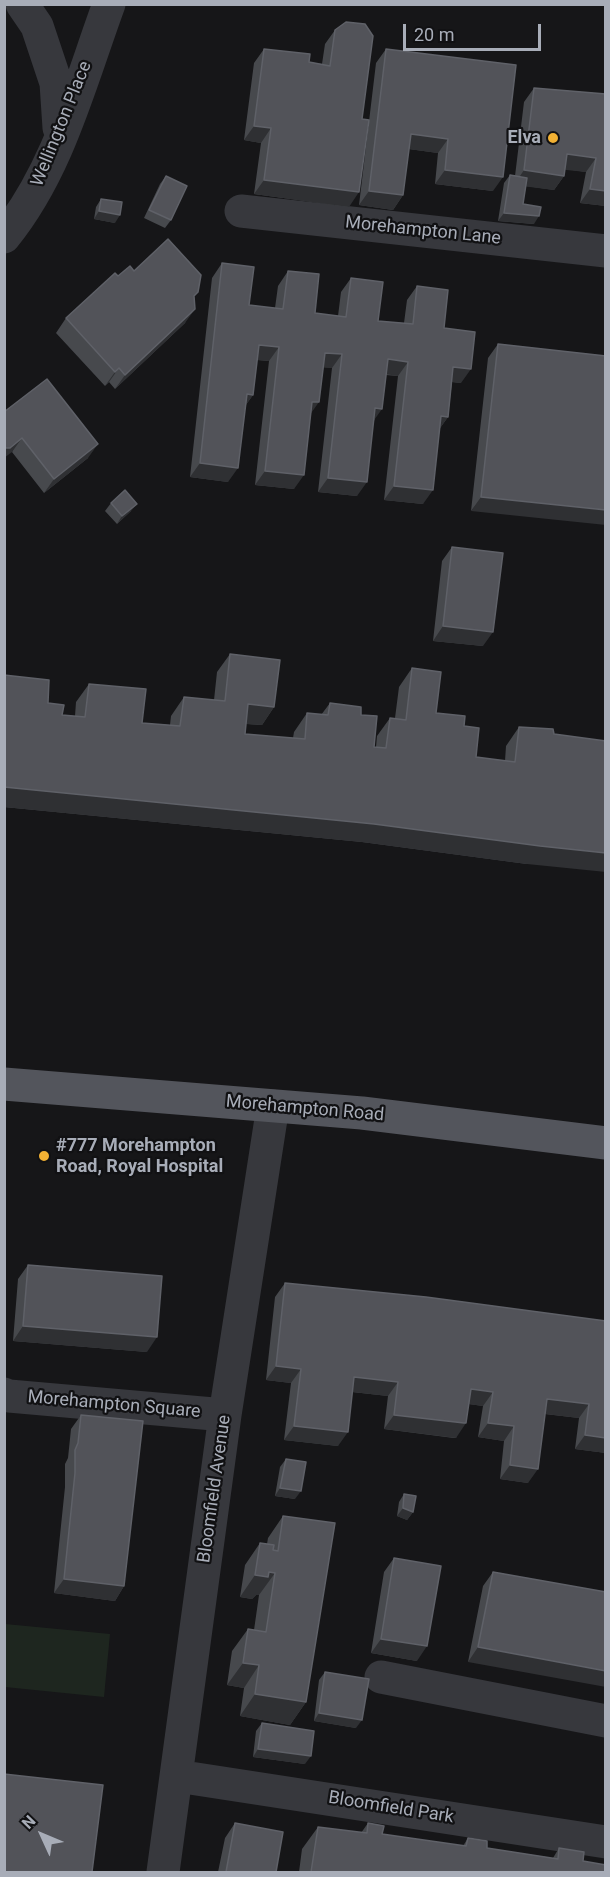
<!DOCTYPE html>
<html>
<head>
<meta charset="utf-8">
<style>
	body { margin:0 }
	#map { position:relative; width:610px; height:1877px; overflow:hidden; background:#161618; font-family:Roboto,sans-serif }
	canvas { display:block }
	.frame { position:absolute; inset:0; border:6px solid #a8adb8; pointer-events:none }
	.north { position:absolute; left:12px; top:1805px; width:60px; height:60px; -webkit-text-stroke:4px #111113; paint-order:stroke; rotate:314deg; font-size:16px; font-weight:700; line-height:24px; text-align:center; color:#a8adb8 }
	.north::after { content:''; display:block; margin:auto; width:21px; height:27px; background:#a8adb8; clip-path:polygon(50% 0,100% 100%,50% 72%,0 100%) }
	.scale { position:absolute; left:403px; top:24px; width:138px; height:27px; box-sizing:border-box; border:3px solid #a8adb8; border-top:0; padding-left:8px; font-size:18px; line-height:21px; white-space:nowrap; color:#a8adb8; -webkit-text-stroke:4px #111113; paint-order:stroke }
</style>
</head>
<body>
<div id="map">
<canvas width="610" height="1877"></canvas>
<div class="frame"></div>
<div class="north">N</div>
<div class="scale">20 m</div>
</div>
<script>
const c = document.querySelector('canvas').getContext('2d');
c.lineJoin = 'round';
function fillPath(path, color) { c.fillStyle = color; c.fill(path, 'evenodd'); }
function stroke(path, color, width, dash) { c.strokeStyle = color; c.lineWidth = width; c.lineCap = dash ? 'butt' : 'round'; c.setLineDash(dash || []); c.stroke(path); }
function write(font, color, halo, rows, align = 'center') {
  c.font = font + ' Roboto,sans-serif'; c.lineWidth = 4.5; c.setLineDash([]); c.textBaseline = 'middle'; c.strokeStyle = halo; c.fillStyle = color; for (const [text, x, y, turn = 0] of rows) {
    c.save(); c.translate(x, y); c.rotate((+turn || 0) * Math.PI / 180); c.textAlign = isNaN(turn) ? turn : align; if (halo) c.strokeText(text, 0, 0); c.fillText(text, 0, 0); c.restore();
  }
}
const green = new Path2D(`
	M5 1624 110 1634 104 1697 5 1687Z`);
const minor = new Path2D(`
	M22 4 37 26 56 83 59 128
	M241 211 606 251
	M4 237C58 171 80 83 109 4
	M4 1394 9 1396 225 1415
	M381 1677 606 1721
	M177 1776 606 1842
	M163 1872 225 1415 273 1106`);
const major = new Path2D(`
	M4 1084 362 1113 606 1143`);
const wall = new Path2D(`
	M335 30 349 207 254 194 261 143 244 140 254 63 264 49 309 62 322 64 325 44Z
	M386 49 493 191 435 184 438 153 409 149 403 195 393 210 359 205 376 63Z
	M534 88 606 94V206L580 203 586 172 565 169 564 176 554 190 526 186 523 204 534 224 498 221 504 183 510 175 515 176 524 102Z
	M166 176 171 220 165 228 144 218 160 184Z
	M101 199 115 223 94 219 96 207Z
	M222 263 249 305 275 308 278 286 288 271 315 313 338 316 341 292 351 278 378 321 404 323 407 300 417 286 444 328 461 383 452 382 448 417 440 428 423 504 384 500 398 376 386 375 374 421 357 496 318 492 332 368 323 367 311 413 294 489 255 485 269 361 257 360 253 395 245 406 228 482 190 477 212 278Z
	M134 271 194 299 185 323 115 389 109 382 105 386 56 333 66 318 118 276Z
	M498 344 606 356 471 511 488 358Z
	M47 379 88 458 44 493 12 452Z
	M111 503 131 511 117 524 105 511Z
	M452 547 483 646 433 641 442 561Z
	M230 654 274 707 262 725 246 724 245 734 293 738 294 732 307 713 321 715 330 703 361 715 374 747H376L377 736 390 718H395L399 687 412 668 436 713 464 726 476 757 505 761 506 746 519 727 527 864 362 842 4 807V675L48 703 62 715 75 716 76 702 89 684 142 723 170 725 171 716 184 697 214 700 217 672Z
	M28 1265 147 1352 13 1341 18 1279Z
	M285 1283 606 1321V1453L575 1449 579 1418 545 1414 528 1483 500 1479 504 1441 478 1437 483 1406 469 1404 456 1438H454L384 1429 388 1396 352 1392 338 1446 284 1440 291 1383 266 1380 275 1297Z
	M81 1415 124 1586 115 1601 54 1593 65 1487V1464L68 1458 71 1429Z
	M286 1459 295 1499 275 1496 280 1467Z
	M404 1494 413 1512 407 1520 397 1516 399 1502Z
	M283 1516 306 1702 290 1725 240 1716 244 1688 227 1685 232 1651 248 1629 254 1630 259 1595H256L252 1599 240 1597 245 1565 260 1543 267 1544 268 1538Z
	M394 1558 417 1661 371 1653 384 1572Z
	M493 1572 606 1592 468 1662 483 1586Z
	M325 1672 356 1728 314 1721 319 1680Z
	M262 1723 305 1764 253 1757 256 1731Z
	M235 1823 276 1872H218L225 1838Z
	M368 1823 382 1834 463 1846 468 1838 487 1848 553 1858 559 1848 583 1861 606 1872H299L302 1849 318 1827 361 1833Z`);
const shadedWall = new Path2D(`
	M254 126 271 128 261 143 244 140Z
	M411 134 448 139 438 153 401 148Z
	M567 154 592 157 596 158 586 172 557 169Z
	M445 170 503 177 493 191 435 184Z
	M524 170 564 176 554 190 514 185Z
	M264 180 359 192 349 207 254 194Z
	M590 189 606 191V206L580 203Z
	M369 191 403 195 393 210 359 205Z
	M99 211 120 215 115 223 94 219Z
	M504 213 539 216 534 224 498 221Z
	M195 309 185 323 115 389 125 375Z
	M259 345 279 347 269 361 249 359Z
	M325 353 342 354 332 368 315 367Z
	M388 359 408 362 398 376 378 373Z
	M453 367 471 369 461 383 443 381Z
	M119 368 109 382 105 386 115 372Z
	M247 394 253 395 243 409Z
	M312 402H319L309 416Z
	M375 408 382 409 372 423Z
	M441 416 448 417 438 431Z
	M22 438 12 452 4 458V448Z
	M98 444 88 458 44 493 54 479Z
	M200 463 238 468 228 482 190 477Z
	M265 471 304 475 294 489 255 485Z
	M328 478 367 482 357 496 318 492Z
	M394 486 433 490 423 504 384 500Z
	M481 497 606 510V525L471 511Z
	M137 504 131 511 117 524 122 516Z
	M443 626 493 632 483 646 433 641Z
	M248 704 274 707 262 725 235 723Z
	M4 787 374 824 606 853V872L527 864 362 842 4 807Z
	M23 1326 157 1337 147 1352 13 1341Z
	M276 1366 301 1369 291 1383 266 1380Z
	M354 1377 398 1382 388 1396 344 1391Z
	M471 1389 493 1392 483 1406 461 1403Z
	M547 1399 589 1404 579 1418 537 1413Z
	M394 1415 466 1423 456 1438 384 1429Z
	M488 1423 514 1426 504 1441 478 1437Z
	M294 1426 348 1432 338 1446 284 1440Z
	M585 1435 606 1438V1453L575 1449Z
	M510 1465 538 1469 528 1483 500 1479Z
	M280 1488 301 1491 295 1499 275 1496Z
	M403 1508 413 1512 407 1520 397 1516Z
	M269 1572 275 1573 259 1595H256L252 1599 240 1597 255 1575Z
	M64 1579 124 1586 115 1601 54 1593Z
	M381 1639 427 1646 417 1661 371 1653Z
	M478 1647 606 1671V1687L468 1662Z
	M243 1663 259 1665 244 1688 227 1685Z
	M255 1694 306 1702 290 1725 240 1716Z
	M319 1713 362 1720 356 1728 314 1721Z
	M258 1749 311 1756 305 1764 253 1757Z`);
const building = new Path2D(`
	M346 22 365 24 373 36 362 119 369 120 359 192 264 180 271 128 254 126 264 49 310 54 309 62 330 66 335 30Z
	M386 49 516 65 503 177 445 170 448 139 411 134 403 195 369 191Z
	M534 88 606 94V191L590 189 596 158 567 154 564 176 524 170Z
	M510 175 527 178 523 204 541 207 539 216 504 213Z
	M166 176 187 186 171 220 149 210Z
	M101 199 122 202 120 215 99 211Z
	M168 239 201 275 198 292 194 296 195 309 125 375 119 368 115 372 66 318 115 273 118 276 130 266 134 271Z
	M222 263 254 267 249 305 283 309 288 271 319 274 315 313 346 317 351 278 383 282 378 321 413 324 417 286 448 290 444 328 475 332 471 369 453 367 448 417 441 416 433 490 394 486 408 362 388 359 382 409 375 408 367 482 328 478 342 354 325 353 319 402H312L304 475 265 471 279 347 259 345 253 395 247 394 238 468 200 463Z
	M498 344 606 356V510L481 497Z
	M47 379 98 444 54 479 22 438 10 448H4V412Z
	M125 490 137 504 122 516 111 503Z
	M452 547 503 553 493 632 443 626Z
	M230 654 280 660 274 707 248 704 245 734 305 739 307 713 328 715 330 703 361 707V715L377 716 374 747 386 748 390 718 406 720 412 668 441 672 436 713 465 716 464 726 479 728 476 757 515 762 519 727 553 729 554 734 606 741V853L540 846 374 824 4 787V675L49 680 48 703 64 705 62 715 85 717 89 684 146 689 142 723 180 726 184 697 225 701Z
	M28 1265 162 1276 157 1337 23 1326Z
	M285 1283 426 1297 606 1321V1438L585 1435 589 1404 547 1399 538 1469 510 1465 514 1426 488 1423 493 1392 471 1389 466 1423H464L394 1415 398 1382 354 1377 348 1432 294 1426 301 1369 276 1366Z
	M81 1415 143 1421 124 1586 64 1579 75 1473V1450L78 1443Z
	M286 1459 306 1462 301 1491 280 1488Z
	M404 1494 416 1496 413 1512 403 1508Z
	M283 1516 335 1523 306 1702 255 1694 259 1665 243 1663 248 1629 266 1632 275 1573 269 1572 268 1577 255 1575 260 1543 274 1545 273 1550 278 1551Z
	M394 1558 441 1566 427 1646 381 1639Z
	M493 1572 606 1592V1671L478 1647Z
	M325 1672 369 1679 362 1720 319 1713Z
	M262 1723 314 1731 311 1756 258 1749Z
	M4 1774 103 1785 92 1872H4Z
	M235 1823 283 1832 276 1872H226Z
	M368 1823 384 1826 382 1834 466 1846 468 1838 487 1841V1848L558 1859 559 1848 584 1852 583 1861 606 1865V1872H311L318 1827 367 1833Z`);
const markers = [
	[553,138,6,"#f2b134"],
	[44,1156,6,"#f2b134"]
];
const streetNames = [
	["Wellington Place",62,124,-68],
	["Morehampton Lane",423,231,6],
	["Morehampton Road",305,1109,5],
	["Morehampton Square",114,1405,5],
	["Bloomfield Avenue",215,1489,-82],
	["Bloomfield Park",391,1808,9]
];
const poiNames = [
	["Elva",541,138],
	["#777 Morehampton",56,1146,"left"],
	["Road, Royal Hospital",56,1167,"left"]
];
fillPath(green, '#1e261f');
stroke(minor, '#37383d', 33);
stroke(major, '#53555c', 33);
fillPath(wall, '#47494d');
fillPath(shadedWall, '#2f3033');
fillPath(building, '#525359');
stroke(building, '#5f6168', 1.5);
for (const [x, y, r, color] of markers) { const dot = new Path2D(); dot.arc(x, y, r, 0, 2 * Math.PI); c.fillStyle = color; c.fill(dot); stroke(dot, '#111113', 2); }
write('18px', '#a8adb8', '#111113', streetNames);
write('bold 18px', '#a8adb8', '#111113', poiNames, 'right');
</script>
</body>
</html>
